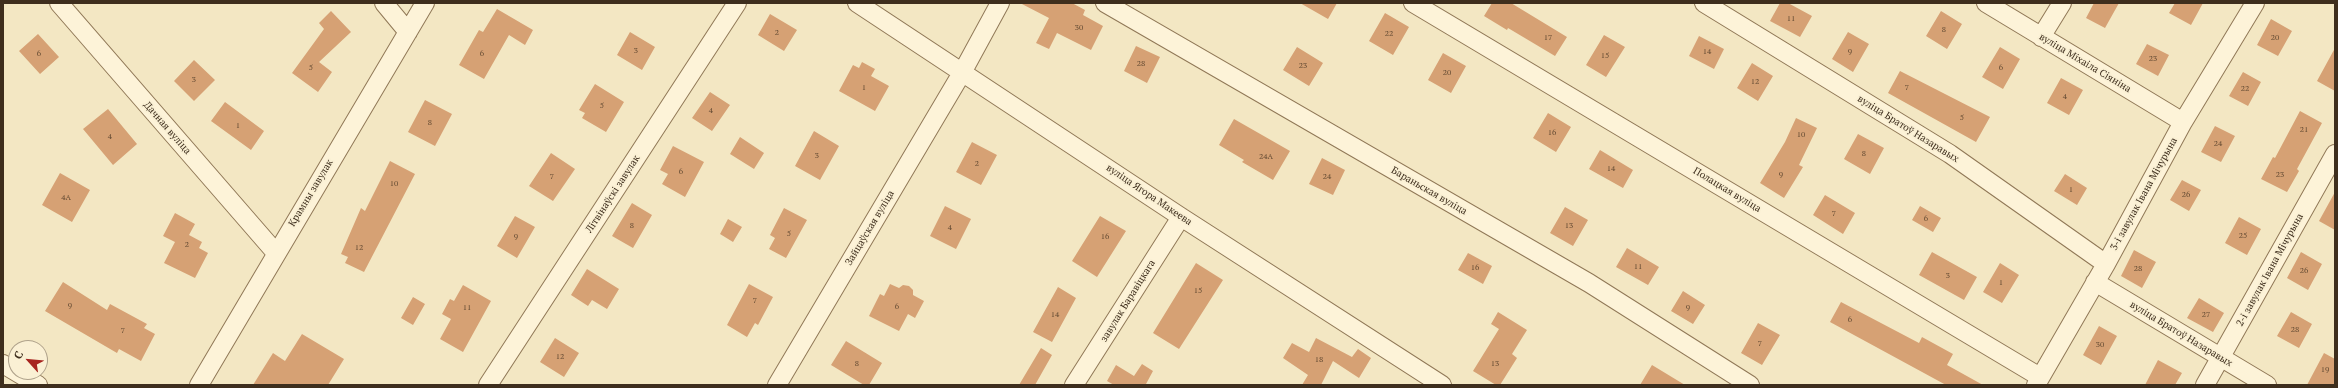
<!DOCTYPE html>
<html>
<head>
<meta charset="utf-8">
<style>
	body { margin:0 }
	#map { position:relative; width:2338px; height:388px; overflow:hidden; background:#f3e7c3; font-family:"PT Serif",serif }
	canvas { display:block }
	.frame { position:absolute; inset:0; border:4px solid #3e2e1d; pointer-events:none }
	.north { position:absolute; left:8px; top:340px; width:40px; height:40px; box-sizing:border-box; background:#faf0d4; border:1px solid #afa28b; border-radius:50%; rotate:297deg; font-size:11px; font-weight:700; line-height:16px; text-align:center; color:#3e2e1d }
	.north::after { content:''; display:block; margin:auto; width:14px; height:18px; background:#a7241f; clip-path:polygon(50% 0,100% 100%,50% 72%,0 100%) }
</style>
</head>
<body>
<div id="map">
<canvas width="2338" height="388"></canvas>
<div class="frame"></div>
<div class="north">С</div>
</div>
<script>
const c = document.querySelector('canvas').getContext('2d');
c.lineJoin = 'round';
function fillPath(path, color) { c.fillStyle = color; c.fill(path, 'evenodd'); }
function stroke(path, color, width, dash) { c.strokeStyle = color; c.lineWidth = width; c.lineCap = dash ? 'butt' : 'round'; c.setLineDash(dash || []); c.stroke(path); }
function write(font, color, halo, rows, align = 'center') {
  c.font = font + ' "PT Serif",serif'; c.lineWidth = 3.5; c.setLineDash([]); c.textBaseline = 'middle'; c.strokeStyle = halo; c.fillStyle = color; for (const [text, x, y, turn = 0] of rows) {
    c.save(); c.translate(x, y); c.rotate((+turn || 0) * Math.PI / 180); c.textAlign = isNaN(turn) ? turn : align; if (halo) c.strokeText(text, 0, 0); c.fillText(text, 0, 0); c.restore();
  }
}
const building = new Path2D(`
	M1020 3H1072L1085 10 1083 15 1103 26 1091 50 1057 33 1049 49 1036 43 1049 18Z
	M1300 3H1337L1328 19Z
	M1492 3H1511L1567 37 1555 56 1508 28 1507 30 1484 16Z
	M1780 3H1788L1812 16 1800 37 1770 21Z
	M2094 3H2119L2105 28 2086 18Z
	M2175 3H2203L2191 25 2169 13Z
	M497 9 533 30 525 45 509 35 484 79 459 65 479 30 483 32Z
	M331 11 351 32 319 62 332 72 318 92 292 73 324 29 319 23Z
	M1941 11 1962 24 1947 49 1926 36Z
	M1385 13 1409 27 1393 55 1369 41Z
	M770 14 797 30 784 51 758 35Z
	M2271 19 2292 31 2278 56 2257 45Z
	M630 32 655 47 642 70 617 55Z
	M1848 32 1869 44 1853 72 1832 59Z
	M38 34 59 57 40 74 19 51Z
	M1604 35 1625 47 1606 77 1586 65Z
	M1699 36 1724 49 1714 69 1689 56Z
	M2147 44 2169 55 2158 76 2136 64Z
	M1136 46 1160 57 1147 83 1124 71Z
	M1297 47 1323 63 1309 86 1283 70Z
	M2000 47 2020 59 2003 89 1982 77Z
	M2335 48V91L2317 81Z
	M1443 53 1466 66 1451 93 1428 80Z
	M194 60 215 80 194 101 174 81Z
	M862 62 875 69 871 76 889 86 875 111 839 91 853 65 859 68Z
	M1752 63 1773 76 1758 101 1737 88Z
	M1900 71 1990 117 1976 142 1888 93Z
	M2243 72 2261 82 2248 106 2229 96Z
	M2061 78 2083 90 2069 115 2047 103Z
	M595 84 624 102 606 132 582 118 585 113 579 110Z
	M710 92 730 105 712 131 692 118Z
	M425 100 452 114 435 146 408 132Z
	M225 102 264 131 251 150 211 121Z
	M108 109 137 144 113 165 83 129Z
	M2300 111 2322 123 2297 169 2299 171 2287 192 2261 179 2273 157 2275 158Z
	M1548 113 1571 127 1556 152 1533 138Z
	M1796 118 1817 128 1799 165 1803 167 1784 198 1760 183 1785 142Z
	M1234 119 1290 151 1273 180 1242 162 1244 160 1219 145Z
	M2215 126 2235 136 2221 162 2201 152Z
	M814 131 839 146 820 180 795 166Z
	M1858 134 1884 148 1870 174 1844 159Z
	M740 137 764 153 754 169 730 154Z
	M972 142 997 155 981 185 956 172Z
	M673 146 704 162 685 197 662 184 668 174 660 170Z
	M1600 150 1633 170 1623 188 1589 169Z
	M551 153 575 169 553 201 529 186Z
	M1322 158 1345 170 1333 195 1309 184Z
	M390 161 415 174 364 272 345 263 348 257 341 254 361 208 365 211Z
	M60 173 90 190 72 222 42 205Z
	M2065 174 2087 188 2077 205 2054 191Z
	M2182 180 2201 190 2189 211 2170 200Z
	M2335 192V230L2319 221Z
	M1825 195 1855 213 1843 234 1813 215Z
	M632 203 652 215 633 248 612 236Z
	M945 206 971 219 956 249 930 236Z
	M1920 206 1941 218 1933 232 1912 220Z
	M1565 207 1588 220 1573 246 1550 233Z
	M784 208 807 220 786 258 769 249 775 238 770 235Z
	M175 213 195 224 189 235 202 242 199 248 208 253 195 278 164 263 175 242 163 236Z
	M515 216 535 227 517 258 497 246Z
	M1100 216 1126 231 1097 277 1072 261Z
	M2239 217 2261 229 2247 255 2225 243Z
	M728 219 742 227 733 242 720 234Z
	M1627 248 1659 267 1648 285 1616 267Z
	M2134 250 2156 262 2142 288 2121 276Z
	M1932 252 1977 277 1964 300 1919 275Z
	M2301 252 2322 264 2308 290 2287 278Z
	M1468 253 1492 266 1483 284 1458 270Z
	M1196 263 1223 280 1179 349 1153 333Z
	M2000 263 2019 275 2002 303 1983 292Z
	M587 269 619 289 607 309 592 300 588 306 571 295Z
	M63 282 107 310 110 304 147 324 144 328 155 334 141 361 119 349 117 353 45 311Z
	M749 284 773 297 758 325 755 323 747 337 727 325Z
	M890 284 899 288 903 285 909 286 913 290V295L924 301 915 318 908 314 899 331 869 316 880 294 884 296Z
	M463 285 491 301 463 352 440 339 451 319 442 314 450 299 454 301Z
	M1058 287 1076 298 1052 342 1033 332Z
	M1683 291 1705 305 1693 324 1671 311Z
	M413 297 425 304 413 325 401 318Z
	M2199 298 2224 313 2213 332 2187 318Z
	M1841 302 1919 343 1922 337 1953 354 1947 365 1983 385H1946L1830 322Z
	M1498 312 1527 330 1512 354 1517 358 1500 385H1496L1473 371 1499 329 1491 324Z
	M2291 312 2312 324 2299 348 2277 336Z
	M1758 323 1780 335 1762 365 1741 353Z
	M2099 326 2117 336 2101 365 2083 355Z
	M302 334 344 359 328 385H253L273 353 285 361Z
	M555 338 579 353 564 377 540 362Z
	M1316 338 1352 357 1358 349 1371 358 1359 378 1333 361 1321 385H1302L1308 375 1283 358 1292 343 1309 352Z
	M846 341 882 363 869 385H864L831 365Z
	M1041 348 1052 355 1035 385H1019Z
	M2324 353 2335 359V385H2307Z
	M2158 360 2182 373 2175 385H2145Z
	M1142 364 1153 371 1146 384 1148 385H1114L1107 381 1116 365 1134 376Z
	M1652 365 1685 385H1640Z`);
const minor = new Path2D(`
	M59 3 276 253
	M384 3 408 32
	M857 3 1181 217 1442 385
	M1105 3 1589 283 1750 385
	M1413 3 2040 377
	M1704 3 1950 154 2106 264
	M1986 3 2183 122
	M2041 37 2062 3
	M2095 282 2267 385
	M3 364 38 385
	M199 385 425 3
	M488 385 737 3
	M777 385 963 71 1000 3
	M1074 385 1181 217
	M2036 385 2106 264 2183 122 2255 3
	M2205 385 2335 154`);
const numberNames = [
	["11",1791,19],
	["30",1079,28],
	["8",1944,30],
	["2",777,33],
	["22",1389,34],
	["17",1548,38],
	["20",2275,38],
	["3",636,51],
	["14",1707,52],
	["9",1850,52],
	["6",39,54],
	["6",482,54],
	["15",1605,56],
	["23",2153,59],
	["28",1141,64],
	["23",1303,66],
	["5",311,68],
	["6",2001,68],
	["20",1447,73],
	["3",194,80],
	["12",1755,82],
	["1",864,88],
	["7",1907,88],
	["22",2245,89],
	["4",2065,97],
	["5",602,106],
	["4",711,111],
	["5",1962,118],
	["8",430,123],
	["1",238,126],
	["21",2304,130],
	["16",1552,133],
	["10",1801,135],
	["4",110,137],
	["24",2218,144],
	["8",1864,154],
	["3",817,156],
	["24А",1266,157],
	["2",977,164],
	["14",1611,169],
	["6",681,172],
	["9",1781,175],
	["23",2280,175],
	["7",552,177],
	["24",1327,177],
	["10",394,184],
	["1",2071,190],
	["26",2186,195],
	["4А",66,198],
	["7",1834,214],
	["6",1926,219],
	["8",632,226],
	["13",1569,226],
	["4",950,228],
	["5",789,234],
	["25",2243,236],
	["9",516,237],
	["16",1105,237],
	["2",187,245],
	["12",359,248],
	["11",1638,267],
	["16",1475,268],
	["28",2138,269],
	["26",2304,271],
	["3",1948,276],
	["1",2001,283],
	["15",1198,291],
	["7",755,301],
	["9",70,306],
	["6",897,307],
	["11",467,308],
	["9",1688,308],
	["14",1055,315],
	["27",2206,315],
	["6",1850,320],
	["28",2295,330],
	["7",123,331],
	["7",1760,344],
	["30",2100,345],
	["12",560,357],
	["18",1319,360],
	["8",857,364],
	["13",1495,364],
	["19",2325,370]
];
const streetNames = [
	["вуліца Міхаіла Сіяніна",2085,63,31],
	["Дачная вуліца",167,128,49],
	["вуліца Братоў Назаравых",1908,129,32],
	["Полацкая вуліца",1727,190,31],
	["Бараньская вуліца",1429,191,30],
	["Крамны завулак",311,193,-59],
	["Літвінаўскі завулак",613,194,-57],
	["3-і завулак Івана Мічурына",2144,194,-61],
	["вуліца Ягора Макеева",1149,195,34],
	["Зайцаўская вуліца",870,228,-59],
	["2-і завулак Івана Мічурына",2270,270,-61],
	["завулак Баравіцкага",1128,301,-58],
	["вуліца Братоў Назаравых",2181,334,31]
];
fillPath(building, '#d6a174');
stroke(minor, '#907857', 20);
stroke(minor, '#fdf3d8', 18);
write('8px', '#644b33', null, numberNames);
write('10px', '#3e2e1d', '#faf0d4', streetNames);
</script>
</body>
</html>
